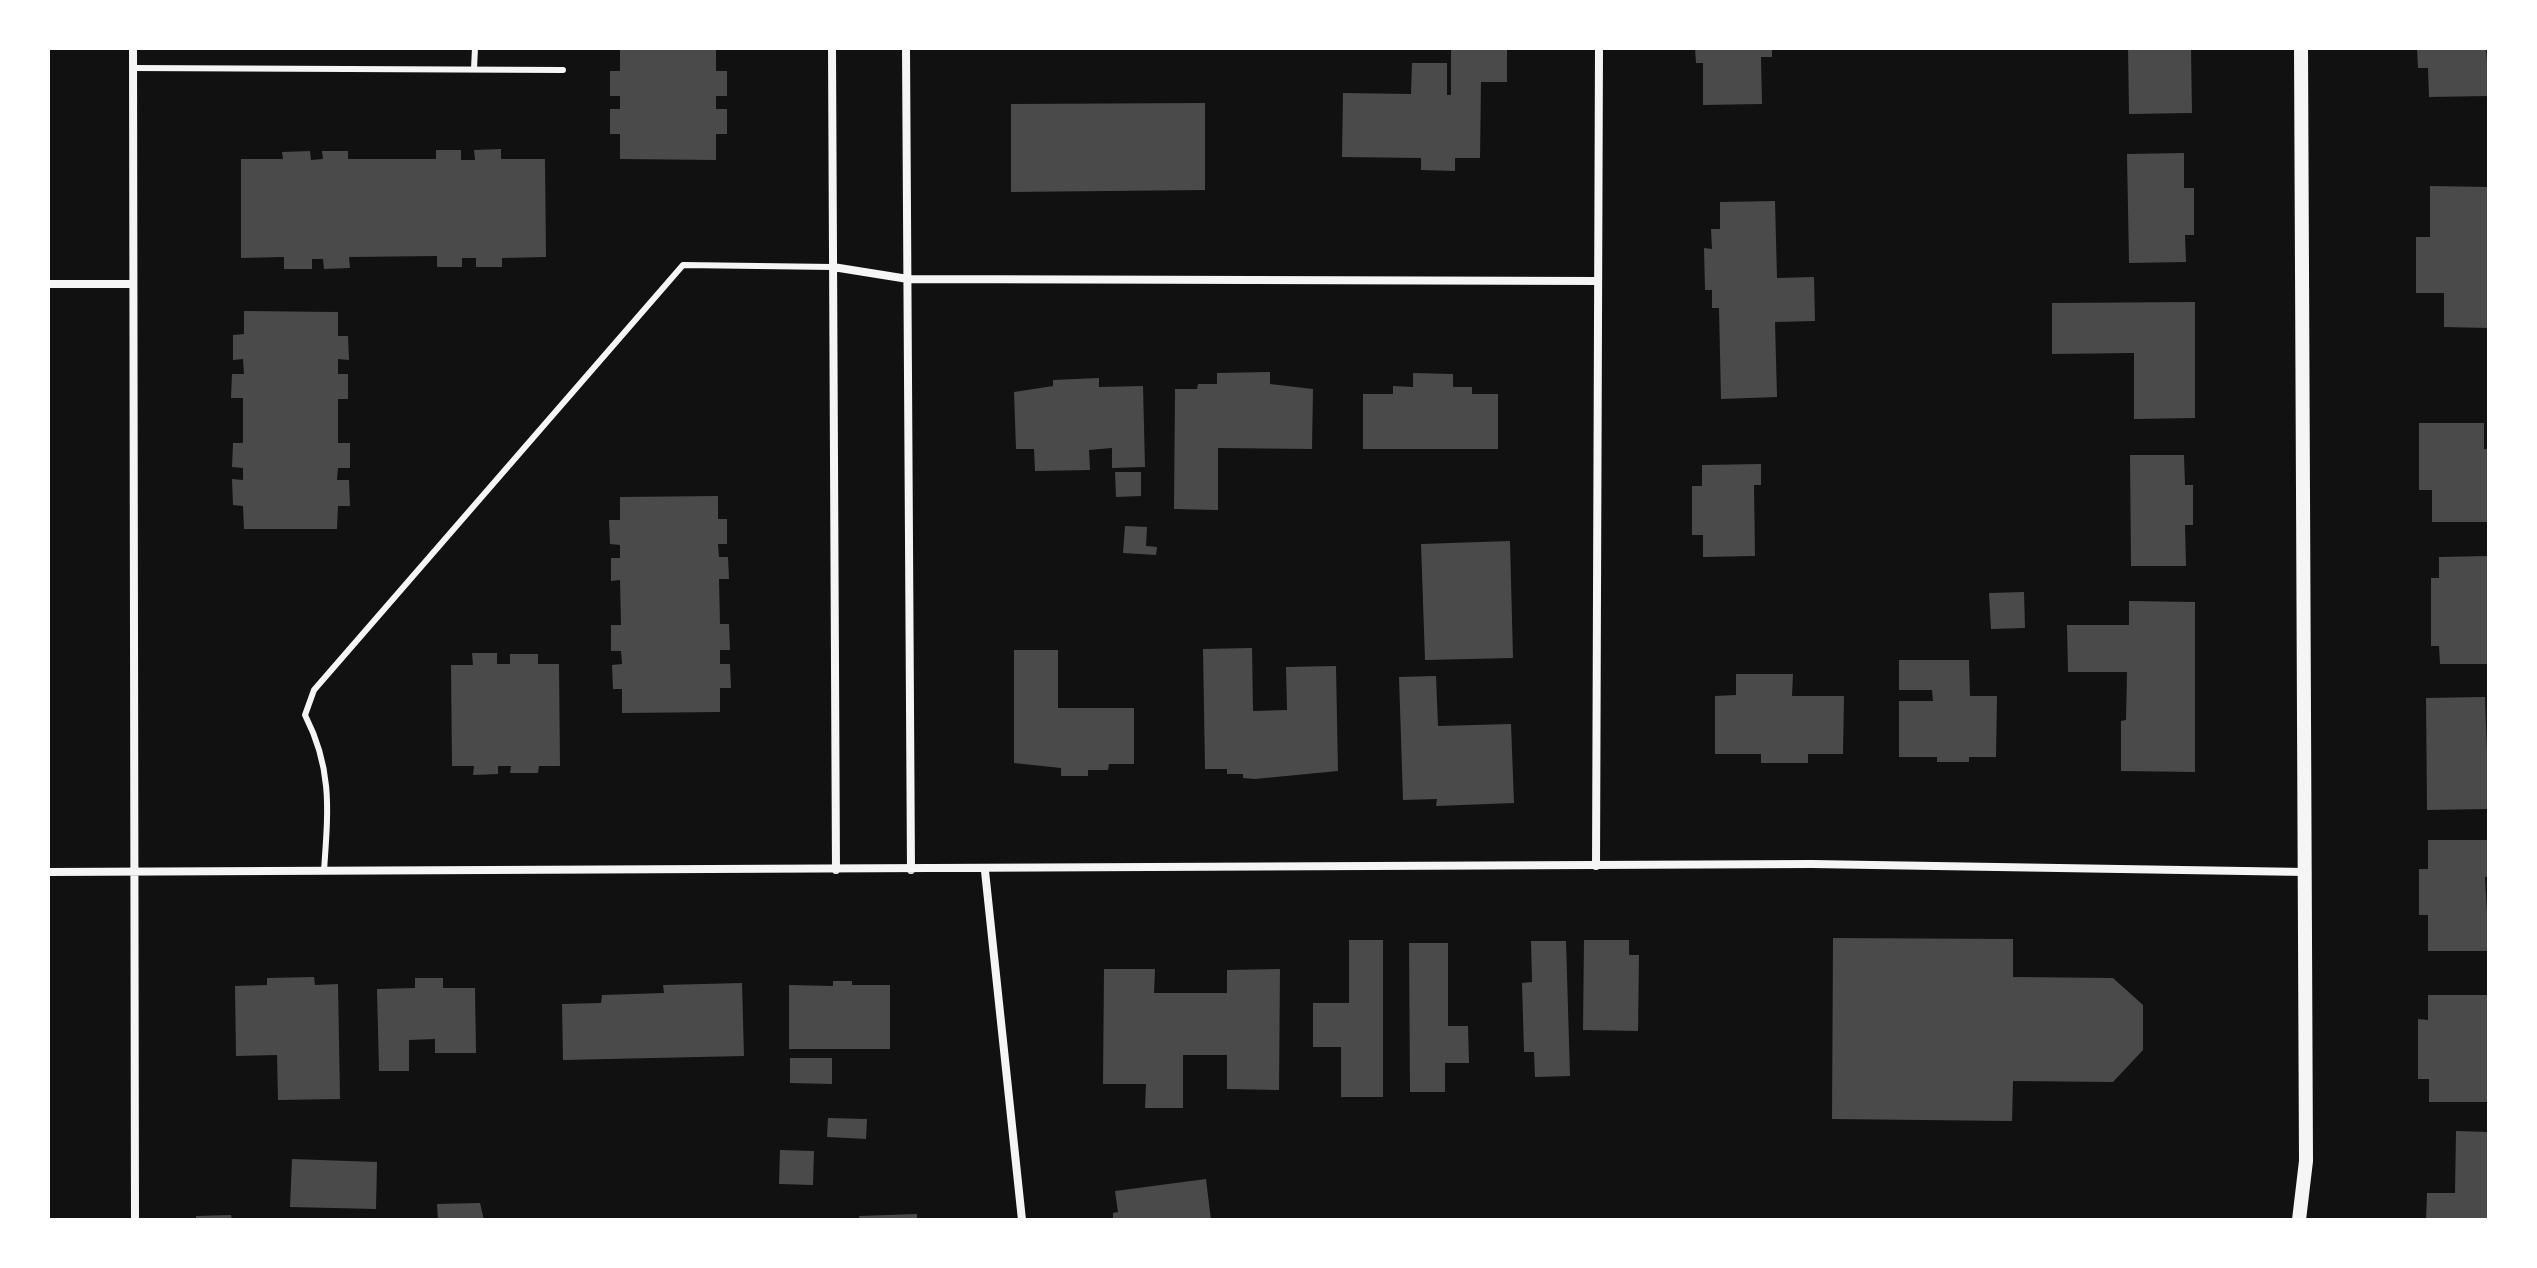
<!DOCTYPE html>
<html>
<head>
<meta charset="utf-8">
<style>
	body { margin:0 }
	#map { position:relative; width:2537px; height:1268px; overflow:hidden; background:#111; font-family:"DejaVu Sans",sans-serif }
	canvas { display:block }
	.frame { position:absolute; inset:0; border:50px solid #fff; pointer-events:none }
</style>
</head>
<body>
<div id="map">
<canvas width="2537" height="1268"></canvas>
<div class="frame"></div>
</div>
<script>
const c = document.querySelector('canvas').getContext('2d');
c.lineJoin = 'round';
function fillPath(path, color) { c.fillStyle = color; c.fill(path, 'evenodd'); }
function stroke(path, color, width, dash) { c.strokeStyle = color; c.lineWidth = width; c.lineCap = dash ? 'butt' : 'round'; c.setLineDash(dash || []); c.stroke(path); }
const building = new Path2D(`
	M620 48H716V71H727V96H716V109H727V134H716V160L620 159V134H610V109H620V96H610V71H620Z
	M1451 48H1507V82H1481L1480 158H1455V171L1421 170V158L1342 157 1343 93 1411 94 1412 63H1447V95H1451Z
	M1695 48H1772V57H1761L1762 104 1703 105V63H1696Z
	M2128 48H2191L2192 113 2129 114Z
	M2417 48H2486L2489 96 2429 97 2428 68H2418Z
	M1205 103V190L1011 192V104Z
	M501 149V159H545L546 257 502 258V267H476V258H462V267H437V256L349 257 350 268 324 269 323 259H312V269H284V257L241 258V159H283L282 152 310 151 311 160 323 159 322 151H348V159H436V150H461V160H475L474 150Z
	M2184 153V188H2194V235H2185L2186 262 2129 263 2127 154Z
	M2430 186 2489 187V328L2444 327V293H2416V237H2430Z
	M1775 201 1777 278 1814 277 1815 321 1775 322 1777 397 1721 399 1719 308H1712V290H1705L1704 248 1712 249 1711 229H1720V202Z
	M2195 302V418L2134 419V353L2052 354V303Z
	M244 311 338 312V336H348L349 360 338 359V374H348V399H338V443H350V468H338L337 480H349L350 506H338L337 529H244L243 506 233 505 232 479 243 480V468L232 467 233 443H243V398H231L232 374H244L243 359 233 360V335L244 334Z
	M1270 372V384L1313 389 1312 449 1218 448V510L1174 509 1175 389H1197L1198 384H1217V373Z
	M1413 373 1453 374V387H1472V394H1498V449H1363V394H1393V386L1413 387Z
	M1099 378V387L1143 386 1145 467 1112 468V448L1089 450 1090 470 1035 471 1034 449H1016L1014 392 1053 386V380Z
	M2419 423H2484V449H2489V522H2432V490H2419Z
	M2130 455H2184L2185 485H2193V525H2185L2186 566H2131Z
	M1761 464V485H1754L1755 556 1703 557V535H1692V486H1702V465Z
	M1115 472H1141V496L1116 497Z
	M718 496V519H727V544H718L719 557H728L729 579H719L720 624H729L730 650H720V664H730L731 688H720V712L622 713V689H613L612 665 622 664 621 651H611V625H621L620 580 611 581V558H620V545L610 544 609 520H620V497Z
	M1125 526 1147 527 1146 546 1157 547 1156 555 1123 553Z
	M1510 541 1513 658 1425 660 1421 544Z
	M2489 556V664H2440L2439 646H2431V578H2439V557Z
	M2024 592 2025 628 1991 629 1989 593Z
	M2129 601 2195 602V772L2121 771V721L2126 720 2127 672H2068L2067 625H2129Z
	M1252 648 1253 711 1287 710 1286 667 1336 666 1338 771 1255 779 1243 778V774H1227V769H1205L1203 649Z
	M1014 650H1058V708H1134V764H1109L1108 770H1088V776H1061V768L1014 763Z
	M472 653H497V664H510V654H538V664H559L560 766H539L538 773H510L511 766H498V774L473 775 474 766H452L451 665H473Z
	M1899 660H1969L1970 696H1997L1996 757H1969V762H1937V757H1899V701H1933L1932 690H1899Z
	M1736 674H1793L1792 696H1844L1843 754H1808V763H1761V754H1715V696L1736 695Z
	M1436 676 1438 726 1511 724 1514 803 1436 806 1437 799 1403 800 1399 677Z
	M2485 697 2489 809 2427 810 2426 698Z
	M2428 840H2489V877H2485L2489 951H2428V915H2419V869H2428Z
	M1833 938 2013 939V977L2113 978 2143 1005V1050L2113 1082 2013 1081 2012 1121 1832 1119Z
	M1349 940H1383V1097H1341V1047H1313V1003H1349Z
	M1584 940H1629V955H1639L1638 1031 1583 1030Z
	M1531 941H1566L1570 1076 1535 1077 1534 1052H1524L1522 983 1532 982Z
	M1409 943H1448V1026H1468L1469 1063H1445V1092H1410Z
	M1104 969H1155L1154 993H1227V970L1280 969 1279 1090 1227 1089V1055H1183V1108H1145L1146 1084H1103Z
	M314 977 315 985 338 984 340 1099 278 1100 277 1055 236 1056 235 986 267 985V978Z
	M415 978H443V988H475L476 1053H435V1039L409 1040V1071H379L377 989 415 988Z
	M833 981H852V985H890V1049H789V985L833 986Z
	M742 983 744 1056 563 1060 562 1004 601 1003 602 995 664 993 663 985Z
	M2428 995H2489V1102H2429V1079H2418V1019L2428 1020Z
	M790 1058H832V1084L790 1083Z
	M828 1118 867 1119 866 1139 827 1137Z
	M2456 1131 2489 1132V1220H2426L2427 1193H2455Z
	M780 1150 814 1151 813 1185 779 1184Z
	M292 1159 377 1162 376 1209 290 1207Z
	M1206 1179 1211 1220H1113V1213L1118 1212 1115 1191Z
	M480 1203 484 1220H438L437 1204Z
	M917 1214V1220H860L859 1216Z
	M231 1215 232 1220H196V1216Z`);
const service = new Path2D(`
	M133 68 563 70
	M474 69 475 48
	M324 871C328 811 333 770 305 715L314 690 683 265 833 267`);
const minor = new Path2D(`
	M133 48 135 1220
	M832 48 836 870
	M906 48 911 870
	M833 267 908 279 1598 281
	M48 284H132
	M1596 866 1599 48
	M985 871 1022 1220
	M48 872 1812 864 2305 872`);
const tertiary = new Path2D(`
	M2299 1220 2306 1161 2301 48`);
fillPath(building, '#4a4a4a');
stroke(service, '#f5f5f5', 6);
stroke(minor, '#f5f5f5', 8);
stroke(tertiary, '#f5f5f5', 14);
</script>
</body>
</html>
